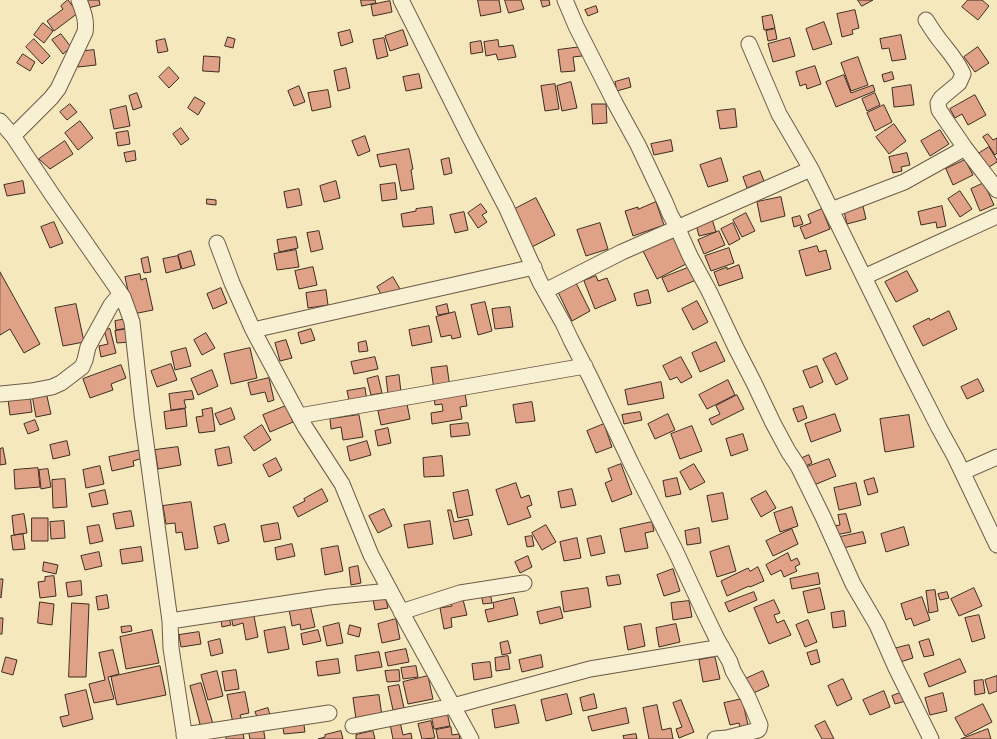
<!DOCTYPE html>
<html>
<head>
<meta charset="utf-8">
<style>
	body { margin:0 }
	canvas { display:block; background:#f4e8bc }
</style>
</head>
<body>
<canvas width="997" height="739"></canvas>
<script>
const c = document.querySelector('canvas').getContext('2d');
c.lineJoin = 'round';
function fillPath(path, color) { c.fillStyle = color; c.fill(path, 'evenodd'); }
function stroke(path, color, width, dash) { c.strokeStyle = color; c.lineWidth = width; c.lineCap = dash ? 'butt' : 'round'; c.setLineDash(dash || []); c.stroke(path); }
const building = new Path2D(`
	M68 0 78 13 54 31 47 21 63 9 61 6Z
	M87 0H99L100 5 88 8Z
	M361 0H375L376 3 362 6Z
	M478 0H499L501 12 481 16Z
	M505 0H521L524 9 509 13Z
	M541 0H549L550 5 543 7Z
	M858 0H873L862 6Z
	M968 0H982L989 6 978 20 962 7Z
	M390 1 392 12 373 16 371 5Z
	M596 6 598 12 588 16 585 10Z
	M855 10 859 28 852 30 853 34 842 37 837 14Z
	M772 15 775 28 764 30 762 17Z
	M824 22 832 44 813 50 806 29Z
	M43 23 53 31 44 43 34 35Z
	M775 29 777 39 768 41 766 31Z
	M350 30 353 42 341 46 338 33Z
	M403 30 408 45 390 51 385 36Z
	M61 34 71 47 63 54 52 40Z
	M901 35 906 59 892 61 889 48 882 49 880 39Z
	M228 37 235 39 233 48 225 46Z
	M384 38 388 56 377 59 373 40Z
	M790 38 795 56 773 62 768 44Z
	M34 39 50 56 42 64 26 47Z
	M165 39 168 51 158 53 156 41Z
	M498 40 499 47 513 45 516 57 498 60 496 54 486 56 484 42Z
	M481 41 483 52 471 54 470 43Z
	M581 47 582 56 573 57 575 71 561 72 558 50Z
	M978 47 989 63 975 72 964 57Z
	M94 50 96 65 78 67 77 52Z
	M23 54 35 62 30 71 17 63Z
	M204 56 220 57 219 72 203 71Z
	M858 57 868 85 851 91 841 63Z
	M815 66 821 84 807 89 806 84 800 86 796 72Z
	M169 67 179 78 169 88 159 77Z
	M346 68 350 88 338 91 334 71Z
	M892 72 894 79 884 82 882 75Z
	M419 74 422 88 406 91 403 77Z
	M844 75 851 93 873 85 875 91 836 107 826 82Z
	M629 78 631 87 617 91 615 82Z
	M571 82 577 108 562 111 557 86Z
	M555 84 559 109 545 111 541 86Z
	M911 85 914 105 894 107 892 88Z
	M299 86 305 102 294 106 288 91Z
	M328 90 331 107 312 111 308 93Z
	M137 93 142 107 133 110 129 96Z
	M875 93 880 105 867 111 862 99Z
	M975 95 986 115 968 125 962 114 955 118 950 109Z
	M195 97 205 103 198 115 188 108Z
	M70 104 77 112 67 120 60 112Z
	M592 104H606L607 123 593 124Z
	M884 105 892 122 875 131 867 113Z
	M126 106 130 126 114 129 110 110Z
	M735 109 737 127 720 129 717 111Z
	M80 121 93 138 78 150 65 133Z
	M894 124 906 141 889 154 876 137Z
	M181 128 189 139 181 145 173 134Z
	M940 130 949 144 930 156 921 141Z
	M128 131 130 144 118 146 116 133Z
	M988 134 993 140 997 138V153L995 155 983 137Z
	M365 136 370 151 358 156 352 141Z
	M671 140 673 151 654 155 651 144Z
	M65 141 73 154 50 169 39 159Z
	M989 147 997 160V162L986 169 978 154Z
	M409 149 413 169 411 170 414 189 401 191 396 164 380 167 377 155Z
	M135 151 136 160 126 162 124 153Z
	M907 153 910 165 901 167 902 171 893 173 889 157Z
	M449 158 452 173 444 175 441 160Z
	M721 158 728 181 708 187 700 165Z
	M965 160 973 175 953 185 946 169Z
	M760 171 764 181 747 188 743 177Z
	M23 181 25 193 7 196 4 185Z
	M336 181 340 198 324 202 320 186Z
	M395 183 397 199 382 201 380 185Z
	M984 183 994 205 980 211 971 189Z
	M299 189 302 205 287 208 284 192Z
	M960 191 972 209 960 217 948 199Z
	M781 197 785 216 761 222 757 202Z
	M536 198 555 235 530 248 511 211Z
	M207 199 216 200V205L207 204Z
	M656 202 664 225 633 236 625 211 638 207V209Z
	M862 202 866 219 847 224 843 207Z
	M481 204 487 212 482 215 487 222 478 228 468 213Z
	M942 206 946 226 937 228 936 222 921 225 918 212Z
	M432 207 434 224 403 227 401 214 416 211V209Z
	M822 209 830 229 805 239 800 227 811 223 808 215Z
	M464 212 468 230 455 233 450 215Z
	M746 213 755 231 742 237 733 220Z
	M800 216 803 224 794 227 792 218Z
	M712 219 716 232 699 236 696 224Z
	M54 222 63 243 50 248 41 227Z
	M600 223 608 249 586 256 577 230Z
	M733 223 740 239 729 245 721 229Z
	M319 231 323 249 311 252 307 233Z
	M719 231 725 245 704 254 698 240Z
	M671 232 686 264 657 279 641 247Z
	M296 237 298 248 279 252 277 240Z
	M817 246 819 252 826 250 831 269 806 276 799 251Z
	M729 248 734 263 711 271 705 256Z
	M296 250 299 267 277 270 274 254Z
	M191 251 195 265 182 269 178 255Z
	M178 256 181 269 166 273 163 259Z
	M148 257 151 272 144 273 141 259Z
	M739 265 743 278 719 286 714 272 727 267V269Z
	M313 267 317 285 299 289 295 271Z
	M690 267 696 280 668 292 662 278Z
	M907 271 918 291 896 302 885 282Z
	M0 272 40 344 24 353 10 329 0 335Z
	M140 274 141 280 146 278 153 310 133 314 125 277Z
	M596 276 598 281 607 278 616 300 595 309 584 281Z
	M393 277 400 289 384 299 377 287Z
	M576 283 590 311 572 321 558 292Z
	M221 288 227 303 213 309 207 294Z
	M326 290 328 305 308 308 306 293Z
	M648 290 651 303 637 306 634 294Z
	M697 301 708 322 693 330 682 309Z
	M485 302 492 331 478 335 471 305Z
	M76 304 84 342 63 346 55 308Z
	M447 304 449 313 438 315 436 307Z
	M510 307 513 327 495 329 492 309Z
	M949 311 957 329 923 346 913 326 929 318 930 320Z
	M455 312 461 337 452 339 451 335 441 337 436 317Z
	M127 319 128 328 116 330 115 321Z
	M429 326 432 342 412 346 409 330Z
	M110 329 116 353 101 357 99 346 108 344 104 330Z
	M128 329 130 342 117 343 115 331Z
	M311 329 315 340 301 344 298 333Z
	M206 333 215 348 202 355 194 340Z
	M286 340 292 358 280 361 275 343Z
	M366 341 368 351 359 352 358 343Z
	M716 342 725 361 700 372 692 353Z
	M186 348 191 366 175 370 171 352Z
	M250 348 257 378 231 384 224 354Z
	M836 353 848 379 836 385 823 359Z
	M375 357 378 369 354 374 351 362Z
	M681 357 692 377 681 383 677 377 670 380 663 366Z
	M171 364 177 380 157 387 151 371Z
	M121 365 126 378 111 384 113 390 90 398 83 379Z
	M447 366 450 388 434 390 431 368Z
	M817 366 823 382 810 388 803 371Z
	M212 370 218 386 198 395 191 379Z
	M399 375 401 392 388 394 386 377Z
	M378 376 382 393 371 395 367 379Z
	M269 378 274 400 268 402 265 392 251 395 248 383Z
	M978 379 984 391 967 399 961 387Z
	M728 380 735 395 707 409 699 395Z
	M661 382 664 398 628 405 625 390Z
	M365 388 367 401 350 404 347 391Z
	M192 391 194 399 184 400 186 408 171 410 169 394Z
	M46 392 51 414 36 417 32 395Z
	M465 393 467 406 460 407 462 419 432 424 431 413 443 411 442 404 435 405 434 397Z
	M30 395 32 412 10 415 8 399Z
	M737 395 744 409 712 425 709 419 720 414 716 406Z
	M532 402 535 421 516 423 513 405Z
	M407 404 410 419 381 425 378 411Z
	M286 406 293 422 270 432 263 415Z
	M803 406 807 418 798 422 793 409Z
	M212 408 215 431 199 433 196 417 203 416 202 410Z
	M231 408 235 419 220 425 215 414Z
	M185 409 187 426 166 429 164 412Z
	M640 412 642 420 624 424 622 415Z
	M668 414 675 430 655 439 648 424Z
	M835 414 841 431 811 442 805 424Z
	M359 415 363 437 343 440 341 427 331 429 330 419Z
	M909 415 914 447 885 452 880 419Z
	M35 420 39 430 28 434 24 424Z
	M468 423 470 435 451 437 450 425Z
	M604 424 612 447 596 453 587 431Z
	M262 425 271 440 254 451 244 437Z
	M692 426 702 451 680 459 671 434Z
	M388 428 391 443 378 446 375 431Z
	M743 434 748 450 731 456 726 439Z
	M67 441 70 455 53 459 50 445Z
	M367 441 371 455 350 461 347 447Z
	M178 447 181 465 158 469 155 450Z
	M229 447 232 463 218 466 215 450Z
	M3 448 6 464 0 465V449Z
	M141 450 143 458 133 461 134 466 112 471 109 457Z
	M809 455 812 463 804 467 800 459Z
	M442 456 444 476 424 477 423 458Z
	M276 458 282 470 269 477 263 465Z
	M829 459 836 476 814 485 807 467Z
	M621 464 632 494 612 502 605 483 612 480 608 469Z
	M694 464 705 482 690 490 680 472Z
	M100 466 104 484 86 488 83 470Z
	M38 468 40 487 15 489 14 470Z
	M48 469 51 487 41 489 39 470Z
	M677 478 681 494 666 497 663 481Z
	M874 478 878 492 868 495 864 481Z
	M65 479 67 507 53 508 52 480Z
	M516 483 521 498 529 495 532 505 527 507 531 517 508 525 496 490Z
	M856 483 861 505 839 510 834 488Z
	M322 489 328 501 298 517 293 507 305 501 304 499Z
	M572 489 576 505 561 508 558 492Z
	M105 490 108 504 92 507 89 494Z
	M468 490 473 515 458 518 453 493Z
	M766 491 776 508 761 517 751 499Z
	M723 493 728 519 712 522 707 496Z
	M191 502 198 548 185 550 182 532 176 533 175 523 166 524 163 506Z
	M792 507 798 526 780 532 774 513Z
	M384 509 392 526 378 533 369 516Z
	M448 510H451L454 522 468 519 472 535 454 539Z
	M131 511 134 526 116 529 113 514Z
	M24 514 27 533 14 535 12 516Z
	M846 514 851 532 835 535 833 526 840 525 838 515Z
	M32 518H48V541H32Z
	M64 521 65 538 51 539 50 522Z
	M430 521 433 544 408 548 404 525Z
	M652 522 654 531 645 533 648 548 625 552 620 529Z
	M278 523 281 539 264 542 261 526Z
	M225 524 229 541 218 544 214 527Z
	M99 525 103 541 90 544 87 527Z
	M546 525 556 542 542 550 532 533Z
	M904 527 909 545 886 552 881 534Z
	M699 528 701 543 687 545 685 531Z
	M792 529 798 544 773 556 766 541Z
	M863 532 866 543 843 548 840 537Z
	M23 534 25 549 13 550 11 536Z
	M532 536 534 546 527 547 525 537Z
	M601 536 605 553 591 556 587 539Z
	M577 538 581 558 564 561 560 542Z
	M292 544 295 556 277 560 275 548Z
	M338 546 343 571 325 575 321 549Z
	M729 546 736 571 717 577 710 552Z
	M141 547 143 561 122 564 120 550Z
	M99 552 102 566 85 570 81 556Z
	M788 553 791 561 797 558 800 564 795 567 797 571 784 577 781 570 771 575 766 565Z
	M528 556 532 567 520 573 515 562Z
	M44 562 58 565 56 574 43 571Z
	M358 566 361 583 351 585 349 568Z
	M758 567 764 581 750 587 749 586 727 596 721 581 748 568 750 571Z
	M673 569 680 591 664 596 657 575Z
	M818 573 820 584 792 589 790 579Z
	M619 575 621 584 608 586 606 577Z
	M54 576 56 596 40 598 38 582 45 581V577Z
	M0 579H3L1 598 0 597Z
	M81 581 82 595 68 597 66 583Z
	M588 588 591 607 564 612 561 592Z
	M820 588 825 609 808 613 803 592Z
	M974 588 982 606 959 616 951 599Z
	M935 590 938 611 929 613 926 591Z
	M384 591 388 608 375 610 372 594Z
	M461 592 467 615 451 618 452 627 444 629 440 608 452 606 449 595Z
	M490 592 492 603 483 604 481 593Z
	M754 592 757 600 729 612 725 603Z
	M947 592 949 598 940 600 938 594Z
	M107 595 109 608 98 610 96 597Z
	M922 597 930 620 914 626 911 618 906 620 901 604Z
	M514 598 518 615 488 622 485 610 494 608 493 603Z
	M774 600 780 613 774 615 777 623 784 620 791 635 769 644 754 608Z
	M689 601 692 617 673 620 671 603Z
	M40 602 54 604 52 625 38 623Z
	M72 603 89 604 86 677H69Z
	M310 605 315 627 301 630 300 624 292 626 289 609Z
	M560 607 563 618 540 624 537 612Z
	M253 611 258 637 246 640 243 623 233 626 231 616Z
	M844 611 846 626 833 628 831 613Z
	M979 615 985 638 972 642 965 618Z
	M0 618H3L2 634H0Z
	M229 618 231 625 222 627 221 620Z
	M396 619 400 639 382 643 378 624Z
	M808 620 817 642 805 647 796 625Z
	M339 623 343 643 327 646 323 627Z
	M641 624 645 646 628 650 624 627Z
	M676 624 680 642 659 647 656 628Z
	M350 625 361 628 359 637 348 634Z
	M131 626 132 631 122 633 121 627Z
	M285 627 289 649 268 653 264 631Z
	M152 630 159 663 126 669 120 637Z
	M318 630 321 641 303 645 301 634Z
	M199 632 201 644 181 647 179 635Z
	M220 639 223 653 211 656 208 642Z
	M929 639 934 655 924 657 919 642Z
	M508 641 511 653 502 655 500 643Z
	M909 645 913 658 897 663 893 649Z
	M406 649 409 662 388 666 385 653Z
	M113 650 119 674 108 677 114 699 94 703 89 684 105 680 99 653Z
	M817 650 820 662 811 665 807 653Z
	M379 652 382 667 357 671 355 656Z
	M541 655 543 667 522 672 519 660Z
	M508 656 510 669 496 671 495 658Z
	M6 657 17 660 13 675 2 672Z
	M715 657 720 679 703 682 699 660Z
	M338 659 340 673 318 676 316 662Z
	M960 659 966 672 929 687 924 674Z
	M490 662 492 677 474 680 472 664Z
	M160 666 166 695 117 705 111 677Z
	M416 666 418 677 403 679 401 668Z
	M236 670 239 689 225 691 222 672Z
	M399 670 400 681 387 682 385 671Z
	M217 671 223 696 208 700 201 675Z
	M763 671 769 686 749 695 743 680Z
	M428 676 433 699 408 704 403 682Z
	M997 676V691L989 694 985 680Z
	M843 679 852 699 837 706 828 686Z
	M983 680 985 693 975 695 974 681Z
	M201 683 213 724 201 728 190 686Z
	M399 685 404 708 393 710 388 687Z
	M86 690 93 719 63 727 60 717 69 715 65 695Z
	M884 691 890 707 870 715 863 700Z
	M245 692 249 713 240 715 242 721 233 723 227 695Z
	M903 692 906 701 895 704 892 696Z
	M943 693 947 711 930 715 925 698Z
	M567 694 572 714 546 721 541 700Z
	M594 694 597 708 583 711 580 698Z
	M379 695 382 716 356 719 353 698Z
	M742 699 749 729 741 731 739 723 730 725 724 703Z
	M681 700 694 732 679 738 676 729 682 727 673 703Z
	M983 704 992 722 965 736 955 718Z
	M515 705 519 723 495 728 492 710Z
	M657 705 662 730 671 728 673 739H649L643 708Z
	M268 708 270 715 258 719 255 712Z
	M626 708 629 723 592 731 588 717Z
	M447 712 450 726 434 729 431 715Z
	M303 718 305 732 284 734 282 721Z
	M431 721 435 738 422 739 418 724Z
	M825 721 834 739H822L815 726Z
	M400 722 403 735 411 733 412 739H393L390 724Z
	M263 726 265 739H250L248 729Z
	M451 727 452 735 459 734 460 739H438L436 730Z
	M988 729 991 739H961Z
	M341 731 343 739H318L325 737V735Z
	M373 731 375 739H356V735Z
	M243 733 244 739H226V736Z
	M636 734 637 739H624L623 736Z`);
const minor = new Path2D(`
	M401 0 470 138 506 207 540 282 563 323 571 340 591 379 631 463 675 550 702 608 717 639 730 662 733 671 748 697 760 725 759 729 758 730 727 738 715 739
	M565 0 576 26 615 103 638 145 665 202 670 214 677 227 690 256 709 291 736 348 754 383 773 423 788 451 798 466 823 517 853 584 877 625 896 668 931 739
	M926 20C931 28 936 36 942 43 950 53 958 62 963 74L959 83 941 98 938 103 939 110 965 148 997 190
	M749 44 779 114 811 169 907 365 939 428 955 457 997 545
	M0 121 13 136 53 196 123 297 132 322 142 414 170 621 171 648 185 739
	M13 136 51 98 58 89 85 32C87 20 83 11 79 0
	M831 210 904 182 965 148
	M217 243 232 283 253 330 305 427 342 484 371 555 409 626 471 739
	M864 277 997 216
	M545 291 622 252 811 169
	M253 330 534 267
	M0 394 31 391 52 387 61 383 82 367 85 360 88 347 111 305 117 298 123 297
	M299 416 585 366
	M963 472 997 457
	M401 612 460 593 524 583
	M170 621 329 597 390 591
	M353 726 453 706 590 669 722 647
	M184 735 329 713`);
fillPath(building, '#dfa287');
stroke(building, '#402b22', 1);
stroke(minor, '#6d5a48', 17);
stroke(minor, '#f8f0d3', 15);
</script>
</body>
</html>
